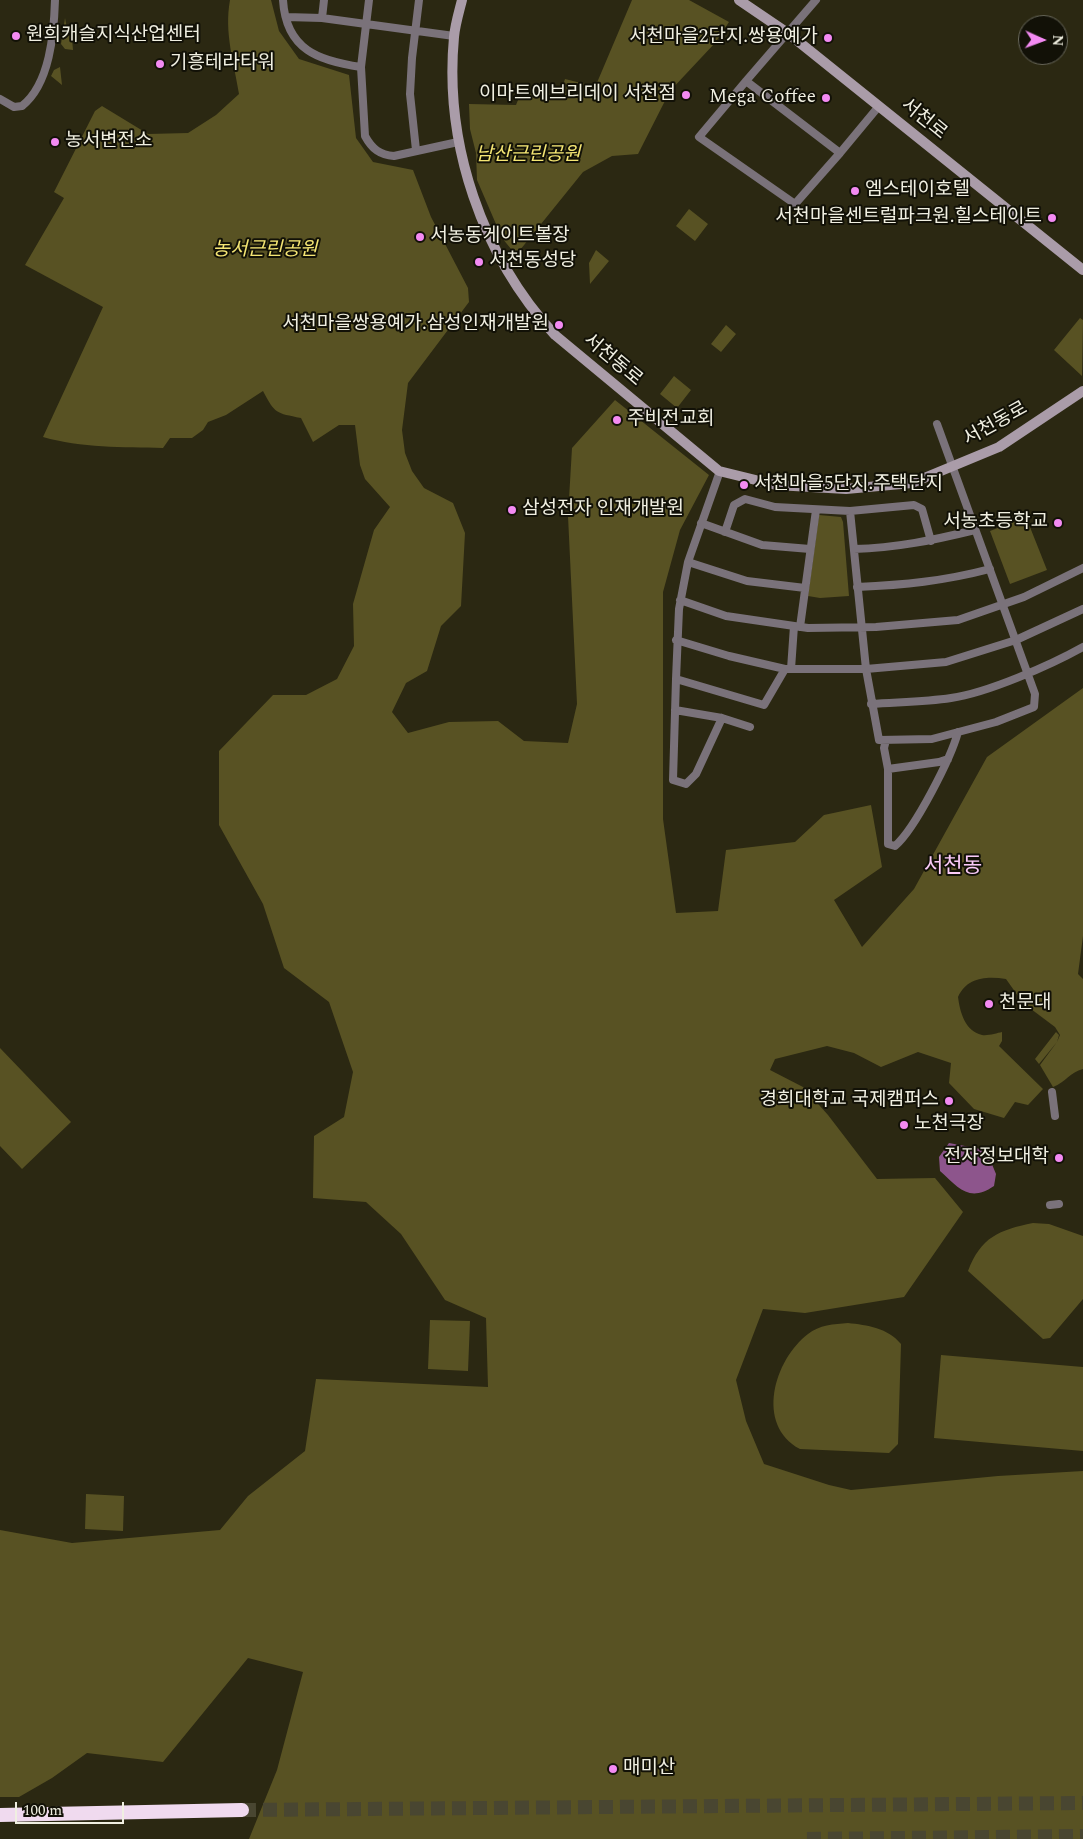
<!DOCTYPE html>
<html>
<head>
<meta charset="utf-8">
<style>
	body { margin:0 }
	#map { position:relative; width:1083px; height:1839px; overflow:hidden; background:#2b2812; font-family:Spectral,serif }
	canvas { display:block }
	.north { position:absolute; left:1018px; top:15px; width:50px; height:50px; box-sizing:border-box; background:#121107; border:1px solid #6b6a5e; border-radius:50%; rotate:92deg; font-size:14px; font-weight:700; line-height:20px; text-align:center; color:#f0efe1 }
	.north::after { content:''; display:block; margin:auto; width:18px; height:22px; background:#f38af2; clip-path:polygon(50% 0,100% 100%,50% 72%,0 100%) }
	.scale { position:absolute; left:15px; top:1802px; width:109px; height:22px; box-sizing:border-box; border:2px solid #f0efe1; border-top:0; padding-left:6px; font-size:15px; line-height:18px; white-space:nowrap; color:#f0efe1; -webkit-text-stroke:4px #121107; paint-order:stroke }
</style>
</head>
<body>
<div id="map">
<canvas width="1083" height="1839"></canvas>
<div class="north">N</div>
<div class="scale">100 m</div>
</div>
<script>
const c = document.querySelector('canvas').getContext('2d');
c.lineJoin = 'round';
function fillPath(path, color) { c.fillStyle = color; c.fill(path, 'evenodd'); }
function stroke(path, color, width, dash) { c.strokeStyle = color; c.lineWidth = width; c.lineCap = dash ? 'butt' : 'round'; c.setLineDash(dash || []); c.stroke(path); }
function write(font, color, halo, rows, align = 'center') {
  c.font = font + ' Spectral,"Noto Sans KR",serif'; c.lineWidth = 4; c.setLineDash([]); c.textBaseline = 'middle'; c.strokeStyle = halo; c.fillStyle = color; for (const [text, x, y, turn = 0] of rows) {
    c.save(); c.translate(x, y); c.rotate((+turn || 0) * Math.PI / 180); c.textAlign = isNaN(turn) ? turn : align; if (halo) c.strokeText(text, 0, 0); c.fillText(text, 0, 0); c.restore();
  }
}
const green = new Path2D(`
	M230 0H271L279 31 299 59 349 75 356 138 373 162 413 170 431 217 468 288 469 302 408 383 402 430 405 453 412 471 424 488 453 503 465 533 461 606 441 626 427 671 406 683 392 712 408 733 449 722 498 721 524 741 568 743 577 704 568 516 572 448 615 400 709 475 680 530 663 592V819L676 913 718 911 726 850 795 842 824 815 871 805 882 867 834 900 862 947 914 889 987 757 1083 688V936L1078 974 1083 979V1069C1070 1072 1066 1082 1053 1087L1040 1065 1057 1042 1060 1035 1055 1027 1023 1003 1006 979C987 976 967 977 958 997 960 1012 965 1031 982 1035 988 1036 997 1033 1002 1032V1041L999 1046 1043 1089 1028 1105 1015 1102 1004 1118 974 1109 949 1083 951 1063 918 1052 881 1067 854 1053 827 1046 775 1059 770 1070 803 1087 828 1115 877 1179 935 1178 963 1212 904 1297 805 1313 763 1309 736 1380 746 1421 764 1464 829 1485 851 1490 998 1476 1083 1471V1839H249L277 1770 303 1672 248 1658 163 1762 87 1753 52 1778 19 1797H0V1530L72 1543 220 1530 248 1496 305 1451 316 1379 488 1387 486 1318 445 1300 401 1234 366 1202 313 1198 314 1136 344 1117 353 1072 329 1002 284 968 263 904 219 825V751L273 695H306L337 679 354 646 353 604 374 530 390 507 365 479 360 465 355 425H339L313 442 301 418C276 413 275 414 263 391L226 415 208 422 203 430 192 438H170L163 448C123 447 81 448 43 437L103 307 25 265 64 198 54 192 95 111 102 106 148 134 188 133 216 115 239 94C234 62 224 33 230 0Z
	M632 0H689L729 22 715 43 670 91 638 154 612 156 583 172 516 255 502 238 477 180 476 153 470 129 469 104 516 105 522 90 558 100 565 79 585 84 596 85Z
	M65 18 67 28H71L73 50 65 49 61 44Z
	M60 67 62 85 51 76 54 70Z
	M689 209 708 224 695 241 676 226Z
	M596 250 609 261 590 284 589 263Z
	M1080 318 1083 320 1082 376 1054 350Z
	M726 325 736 334 721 352 711 344Z
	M674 376 691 390 677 408 660 394Z
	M819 515 841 517 843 522 849 596 820 598 808 596Z
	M1026 517 1047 570 1010 584 990 531Z
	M1056 1032 1059 1035 1057 1042 1039 1064 1035 1059Z
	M0 1048 71 1122 22 1169 0 1146Z
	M1033 1223 1049 1224 1083 1236V1299L1050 1338 1043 1339 968 1271C981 1237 999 1230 1033 1223Z
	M430 1320 470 1321 468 1371 428 1369Z
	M848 1323C867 1325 888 1328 901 1344L898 1444 889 1453 800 1449C755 1425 774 1360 808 1334 819 1325 834 1324 848 1323Z
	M941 1355 1083 1367V1451L934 1438Z
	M86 1494 124 1496 123 1531 85 1529Z`);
const water = new Path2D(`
	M949 1143 986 1150 996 1174 994 1186C969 1203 959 1188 940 1171L939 1157Z`);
const highwayTunnel = new Path2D(`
	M242 1810 1083 1803
	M807 1839 1083 1836`);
const street = new Path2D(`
	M283 0C286 50 319 61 361 67
	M369 0 361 67 365 136C372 149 380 155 394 156L458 142
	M286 17 322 18 454 36
	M322 18 324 0
	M746 81 699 137 795 204 840 153 746 81 816 0
	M0 99 14 107 22 106C50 84 54 33 55 0
	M416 150 410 94 412 58 419 0
	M840 153 879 106
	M720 471 688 562 679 609 676 679 764 705 785 669
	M850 511 866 669 879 740 932 739 996 722 1034 707 1035 694 937 424
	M701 523 762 545 810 549
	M725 532 734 505 745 499 775 507 850 511 914 505 922 509 931 541
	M854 549C896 548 934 540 975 530
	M688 562 747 581 805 588
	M857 587C904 585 944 581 990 569
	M680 600 726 616 808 628 876 627 958 620 1024 597 1083 568
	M800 627 816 510
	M676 640 729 656 785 669H866L946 662 1016 640 1083 609
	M791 669 794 626
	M676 679 673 780 686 784 696 774 722 718
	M871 704C898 702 925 702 951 698 987 693 1051 665 1083 647
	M675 710 722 718 750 727
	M886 740 884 748 888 769V844L895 846C915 829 951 758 958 732
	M888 769 939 762 948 759
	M1052 1092 1055 1116
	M1050 1205 1059 1204`);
const secondary = new Path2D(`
	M462 0C459 12 455 25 454 37 444 144 482 256 555 335L719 471 776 485 846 489 912 483 999 447 1083 391
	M739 0 789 34 1083 270`);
const highway = new Path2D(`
	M0 1815 242 1810`);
const markers = [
	[16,36,5,"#f38af2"],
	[828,38,5,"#f38af2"],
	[160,64,5,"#f38af2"],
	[686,95,5,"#f38af2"],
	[826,98,5,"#f38af2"],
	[55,142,5,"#f38af2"],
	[855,191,5,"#f38af2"],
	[1052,218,5,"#f38af2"],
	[420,237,5,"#f38af2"],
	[479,262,5,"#f38af2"],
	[559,325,5,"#f38af2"],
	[617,420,5,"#f38af2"],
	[744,485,5,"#f38af2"],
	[512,510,5,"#f38af2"],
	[1058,523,5,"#f38af2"],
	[989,1004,5,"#f38af2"],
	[949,1101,5,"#f38af2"],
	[904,1125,5,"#f38af2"],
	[1059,1158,5,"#f38af2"],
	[613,1769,5,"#f38af2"]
];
const poiNames = [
	["원희캐슬지식산업센터",26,36],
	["서천마을2단지.쌍용예가",818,38,"right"],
	["기흥테라타워",170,64],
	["이마트에브리데이 서천점",676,95,"right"],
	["Mega Coffee",816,98,"right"],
	["농서변전소",65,142],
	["엠스테이호텔",865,191],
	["서천마을센트럴파크원.힐스테이트",1042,218,"right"],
	["서농동게이트볼장",430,237],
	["서천동성당",489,262],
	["서천마을쌍용예가.삼성인재개발원",549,325,"right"],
	["주비전교회",627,420],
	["서천마을5단지.주택단지",754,485],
	["삼성전자 인재개발원",522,510],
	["서농초등학교",1048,523,"right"],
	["천문대",999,1004],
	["경희대학교 국제캠퍼스",939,1101,"right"],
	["노천극장",914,1125],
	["전자정보대학",1049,1158,"right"],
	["매미산",623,1769]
];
const streetNames = [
	["서천로",923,120,39],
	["서천동로",612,361,40],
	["서천동로",996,425,-29]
];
const parkNames = [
	["남산근린공원",528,156],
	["농서근린공원",265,251]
];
const quarterNames = [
	["서천동",953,868]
];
fillPath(green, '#585223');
fillPath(water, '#8d558c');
stroke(highwayTunnel, '#494631', 14, [14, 7]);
stroke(street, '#7a727a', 8);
stroke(secondary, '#aa9ca9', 10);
stroke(highway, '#f0daef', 14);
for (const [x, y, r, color] of markers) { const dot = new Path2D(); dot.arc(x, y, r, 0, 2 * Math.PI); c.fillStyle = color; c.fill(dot); stroke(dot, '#121107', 2); }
write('19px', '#f0efe1', '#121107', poiNames, 'left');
write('19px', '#f0efe1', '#121107', streetNames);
write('italic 19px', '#f5e674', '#121107', parkNames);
write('21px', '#facaf8', '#121107', quarterNames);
</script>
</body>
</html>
